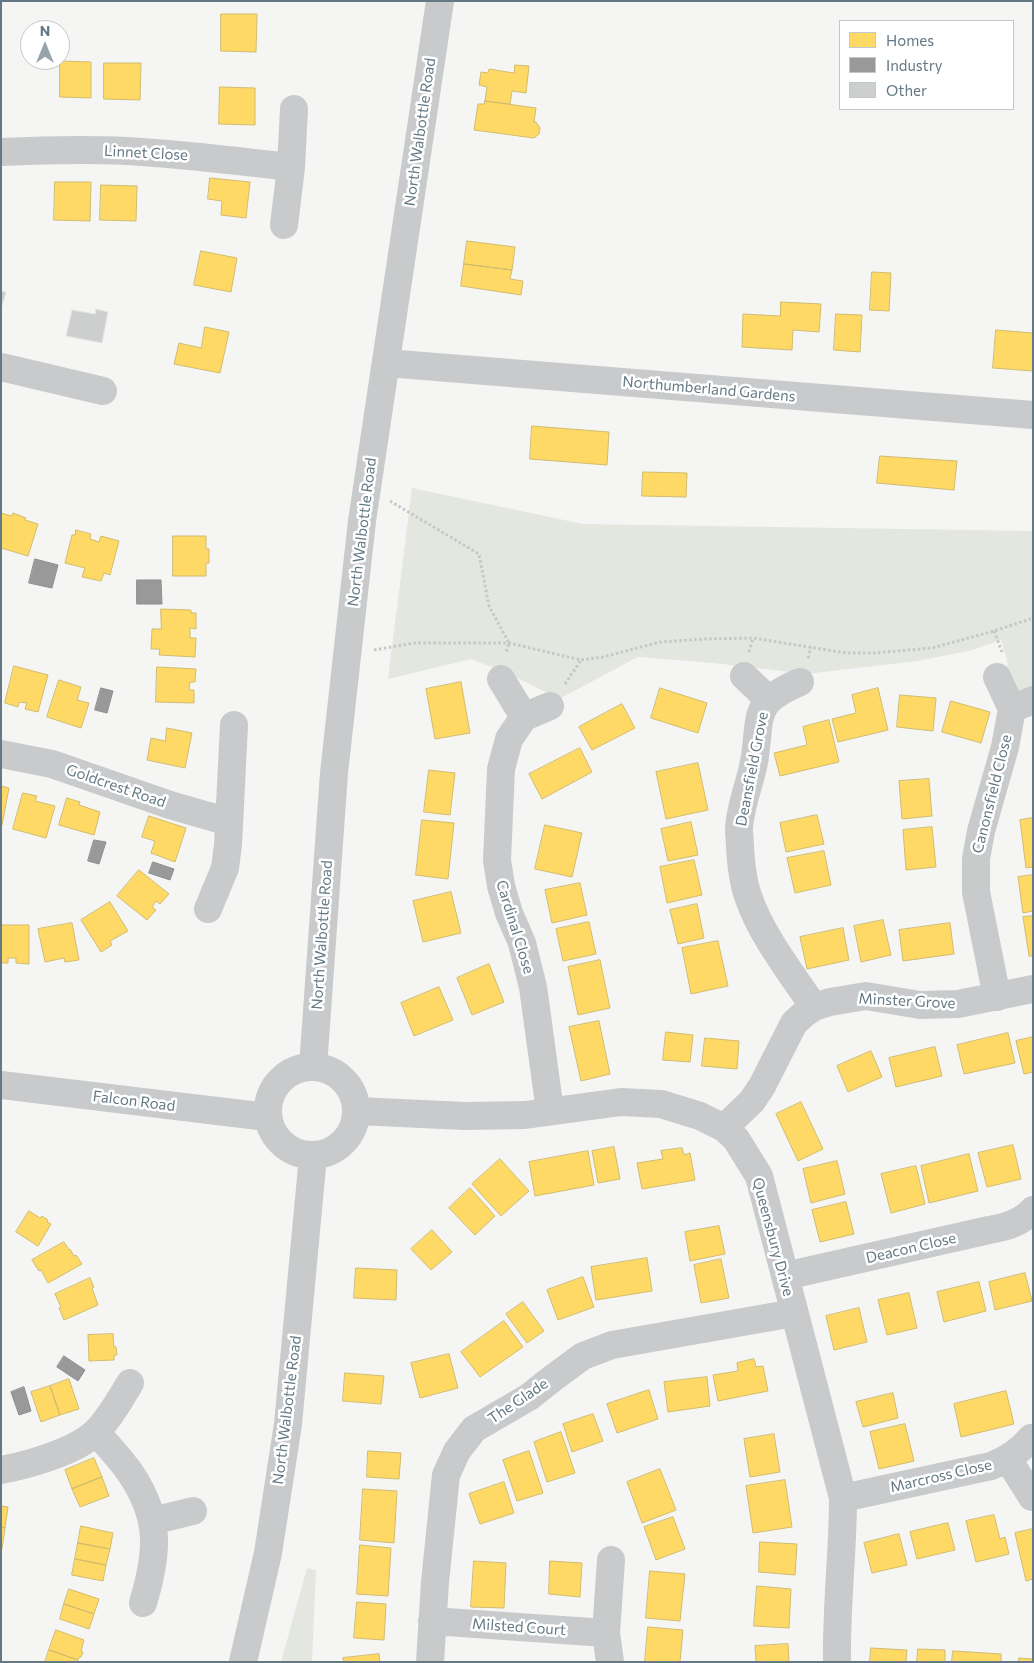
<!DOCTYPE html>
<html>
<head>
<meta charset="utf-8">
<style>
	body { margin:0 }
	#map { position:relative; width:1034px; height:1663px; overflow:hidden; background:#f5f5f3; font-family:Commissioner,sans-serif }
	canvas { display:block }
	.frame { position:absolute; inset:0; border:2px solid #647984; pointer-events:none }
	.legend { position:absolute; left:839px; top:20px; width:175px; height:90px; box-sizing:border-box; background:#fff; border:1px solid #c1c9ce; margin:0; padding:6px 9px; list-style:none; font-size:15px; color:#647984 }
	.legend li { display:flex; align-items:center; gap:10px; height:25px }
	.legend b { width:25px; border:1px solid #c1c9ce }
	.north { position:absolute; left:20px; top:20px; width:50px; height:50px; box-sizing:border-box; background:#fff; border:1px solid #c1c9ce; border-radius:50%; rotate:0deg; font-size:14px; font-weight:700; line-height:20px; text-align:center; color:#647984 }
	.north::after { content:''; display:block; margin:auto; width:18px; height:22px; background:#97a4ab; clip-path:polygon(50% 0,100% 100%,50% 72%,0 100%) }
</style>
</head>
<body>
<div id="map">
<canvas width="1034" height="1663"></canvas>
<div class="frame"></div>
<ul class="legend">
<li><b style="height:14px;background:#ffd966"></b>Homes</li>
<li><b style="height:14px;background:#999"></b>Industry</li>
<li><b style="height:14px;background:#cdcece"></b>Other</li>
</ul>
<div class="north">N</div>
</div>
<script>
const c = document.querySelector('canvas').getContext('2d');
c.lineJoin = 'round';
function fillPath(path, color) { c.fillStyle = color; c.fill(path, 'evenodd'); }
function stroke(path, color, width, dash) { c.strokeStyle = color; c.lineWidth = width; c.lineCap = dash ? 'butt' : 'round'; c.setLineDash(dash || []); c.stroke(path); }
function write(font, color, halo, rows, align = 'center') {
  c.font = font + ' Commissioner,sans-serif'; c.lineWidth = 5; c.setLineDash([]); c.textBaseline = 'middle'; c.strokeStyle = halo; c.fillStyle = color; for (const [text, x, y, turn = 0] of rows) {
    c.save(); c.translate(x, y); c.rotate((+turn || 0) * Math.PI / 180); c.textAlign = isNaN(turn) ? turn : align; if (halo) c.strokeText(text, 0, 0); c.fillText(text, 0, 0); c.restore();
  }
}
const green = new Path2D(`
	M412 488 583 524 1033 531V695L1013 704 1001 678 1008 664 1001 640 969 651 917 661 806 674 714 663 638 657 559 699 514 676 471 659 388 679Z
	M307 1568 316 1570 312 1662H281Z`);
const homes = new Path2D(`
	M221 14H257L256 52 221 51Z
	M60 61 91 62V98L60 97Z
	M104 63H141L140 100 104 99Z
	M515 65 529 66 526 93 512 91 510 104 485 101 487 87 479 85 481 72 488 73 489 69 514 73Z
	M220 87 255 88V125L219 124Z
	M485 101 536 108 534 122H536L540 128 539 134 534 138 474 130 478 104H484Z
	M210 178 250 182 246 218 221 215 222 201 208 199Z
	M55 182H91L90 221 54 220Z
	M101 185 137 186 136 221 100 220Z
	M467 241 515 247 512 270 464 264Z
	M201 251 237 258 231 292 194 285Z
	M464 264 512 270 510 279 523 281 521 295 461 286Z
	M872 272 891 273 889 311 870 310Z
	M781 302 821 304 819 332 793 330 792 350 742 347 743 314 780 316Z
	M836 314 862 315 860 352 834 350Z
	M205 327 229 332 220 373 174 364 179 343 201 348Z
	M996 330 1033 333V371L993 368Z
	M532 426 609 432 607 465 530 459Z
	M880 456 957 461 954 490 877 483Z
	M643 472 687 473 686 497 642 496Z
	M1 513 12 516 13 513 26 518 25 520 38 524 28 556 1 548Z
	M76 530 91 534 90 539 99 542 101 536 119 541 110 575 104 573 101 581 82 577 85 568 65 563 72 535H75Z
	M173 536H206V549H209V563H206V576H173Z
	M161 609 191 610V613H196V629L190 628V638H196L195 657 159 655 160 649H151L152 629H161Z
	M14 666 48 675 38 712 25 709 27 703 19 702 18 707 5 703Z
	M157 667 196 669 195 682H190L189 690H194V703L156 702Z
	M59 680 81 687 77 700 89 703 81 728 47 717Z
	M461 682 470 733 435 739 426 689Z
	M660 688 707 703 698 733 651 718Z
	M878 688 888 730 838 742 832 719 856 713 852 695Z
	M900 695 936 698 933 731 897 727Z
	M951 701 990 712 981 743 942 732Z
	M622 704 635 728 592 750 579 727Z
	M829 720 839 762 780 776 774 753 807 745 803 727Z
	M167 728 192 733 185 768 147 760 151 738 165 741Z
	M580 748 592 772 542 799 529 774Z
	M698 763 708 810 666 819 656 772Z
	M429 770 455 773 450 815 424 812Z
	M929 779 932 816 902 819 899 781Z
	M1 786 9 788 2 825H1Z
	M23 793 37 796 35 801 55 806 46 838 13 829Z
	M67 798 80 802 79 805 100 812 94 835 59 825Z
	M817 815 824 844 786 852 780 823Z
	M149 816 186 828 175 862 151 853 155 841 142 837Z
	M1033 818V867L1026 868 1020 820Z
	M422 820 454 823 448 879 416 875Z
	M691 822 698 855 668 861 661 829Z
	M545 825 582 833 572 877 535 869Z
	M932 827 936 867 906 870 903 830Z
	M824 851 831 885 795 893 787 858Z
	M694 860 702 895 667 903 660 867Z
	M139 870 169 894 160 904 156 901 152 907 156 910 147 920 117 896Z
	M1033 875V911L1023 913 1018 877Z
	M580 883 587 915 552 923 545 890Z
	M451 892 461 933 423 942 413 901Z
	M110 902 128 931 110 941 112 945 101 952 81 920Z
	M697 904 704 938 678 944 670 910Z
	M1033 916V956H1029L1023 917Z
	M883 920 891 955 861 962 854 926Z
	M589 922 596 954 563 961 556 929Z
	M72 923 79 960 65 962 64 958 45 962 38 929Z
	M950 923 954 954 903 961 899 930Z
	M1 925H29V964L16 963V958H8V963H1Z
	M843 928 849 960 807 969 800 937Z
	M718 941 728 986 691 994 682 948Z
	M600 960 610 1008 578 1015 568 967Z
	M489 964 504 1002 472 1015 457 978Z
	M439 987 453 1020 414 1036 401 1003Z
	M599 1021 610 1074 581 1081 569 1027Z
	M666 1032 693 1035 690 1062 663 1060Z
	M1008 1033 1015 1063 964 1074 957 1045Z
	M1033 1037V1072L1024 1074 1016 1041Z
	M705 1038 739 1041 737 1069 702 1066Z
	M935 1047 942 1076 896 1087 889 1058Z
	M871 1051 882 1077 848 1092 837 1066Z
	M801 1102 823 1149 798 1161 776 1114Z
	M1013 1145 1021 1179 987 1187 978 1153Z
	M614 1147 620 1179 598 1183 592 1151Z
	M682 1148 684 1155 690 1153 695 1180 642 1189 637 1163 663 1159 661 1151Z
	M588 1151 594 1185 535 1196 529 1162Z
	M969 1154 978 1191 929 1203 921 1166Z
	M500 1159 529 1191 501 1216 472 1184Z
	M837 1161 845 1194 811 1203 803 1169Z
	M916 1166 925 1204 891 1213 881 1174Z
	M470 1188 495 1216 475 1235 449 1208Z
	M846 1202 854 1234 820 1242 812 1210Z
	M29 1211 40 1218 42 1216 48 1220 47 1222 51 1224 38 1246 16 1232Z
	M719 1226 725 1254 690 1261 685 1232Z
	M432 1230 452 1252 431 1270 411 1249Z
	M64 1242 69 1250 70 1249 74 1256 76 1255 82 1264 48 1283 41 1270 39 1271 32 1260Z
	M647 1258 652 1291 596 1300 591 1267Z
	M721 1259 729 1298 701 1303 694 1265Z
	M356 1268 397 1270 396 1300 354 1298Z
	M1025 1273 1032 1301 995 1310 989 1282Z
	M583 1277 594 1307 558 1320 547 1290Z
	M90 1278 94 1287 92 1288 98 1305 64 1320 59 1308 61 1307 55 1294Z
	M979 1282 986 1311 944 1322 937 1292Z
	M909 1293 917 1328 887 1335 878 1300Z
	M523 1302 544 1331 527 1343 506 1314Z
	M859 1308 867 1342 834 1350 826 1316Z
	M504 1321 523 1347 480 1377 461 1352Z
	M113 1334 114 1347H116L117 1355H114V1360L89 1361 88 1335Z
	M449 1354 458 1388 420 1398 411 1363Z
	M754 1359 756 1367 763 1366 768 1391 718 1401 713 1375 738 1371 737 1363Z
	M345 1373 384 1376 381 1404 343 1401Z
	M707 1377 710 1406 668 1412 664 1382Z
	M69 1379 79 1409 60 1415 50 1386Z
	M50 1386 60 1415 41 1422 31 1392Z
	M649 1390 658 1419 617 1433 607 1404Z
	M1006 1391 1014 1424 961 1437 954 1404Z
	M893 1393 898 1418 863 1427 856 1402Z
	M593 1414 603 1441 572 1452 563 1424Z
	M905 1424 914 1461 879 1469 870 1432Z
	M561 1432 575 1473 547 1482 534 1442Z
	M774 1434 780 1472 750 1477 744 1439Z
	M368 1451 401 1453 399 1479 367 1477Z
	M529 1451 543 1493 517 1501 503 1460Z
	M94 1458 102 1477 72 1489 65 1470Z
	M660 1469 676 1510 642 1523 627 1482Z
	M102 1477 109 1496 80 1507 72 1489Z
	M785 1480 792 1527 753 1533 746 1486Z
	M504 1482 514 1513 480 1524 469 1494Z
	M363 1489 397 1491 394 1543 360 1540Z
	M1 1506 8 1507 5 1528 1 1527Z
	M994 1515 1000 1539 1005 1537 1009 1554 976 1562 966 1521Z
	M673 1517 685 1549 656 1560 644 1527Z
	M948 1523 955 1550 917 1559 910 1532Z
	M81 1526 113 1533 110 1549 78 1543Z
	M1 1527 5 1528 2 1549H1Z
	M1033 1529V1579L1026 1581 1015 1533Z
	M899 1534 907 1565 872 1573 864 1543Z
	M760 1542 797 1544 795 1575 759 1572Z
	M78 1543 110 1549 106 1565 75 1559Z
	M360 1545 391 1548 388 1596 357 1594Z
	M75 1559 106 1565 103 1581 72 1575Z
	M474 1561 506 1563 504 1608 471 1607Z
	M550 1561 582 1563 580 1597 549 1594Z
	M650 1571 685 1574 680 1621 646 1618Z
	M757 1586 791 1589 789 1628 754 1626Z
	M69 1589 99 1599 94 1614 64 1604Z
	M357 1602 386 1604 384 1640 354 1638Z
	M64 1604 94 1614 89 1629 60 1619Z
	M648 1627 683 1630 680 1662H645Z
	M56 1630 84 1640 81 1651 83 1652 81 1657H79L78 1660 49 1650Z
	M788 1644 789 1662H756L755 1646Z
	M871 1648 907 1650 906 1662H870Z
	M918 1649 945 1650V1662H917Z
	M49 1650 78 1660 77 1662H45Z
	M953 1651 1001 1654V1662H952Z
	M379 1654 380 1662H344L343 1658Z
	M1019 1658 1033 1659V1662H1019Z`);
const industry = new Path2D(`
	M35 559 58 565 52 588 29 583Z
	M137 580H161L162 604H137Z
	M101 688 113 691 107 713 95 710Z
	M94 840 106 842 99 864 88 861Z
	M153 862 174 869 170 880 149 873Z
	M64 1356 85 1370 78 1381 57 1367Z
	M24 1387 31 1411 19 1415 11 1392Z`);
const building = new Path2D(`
	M1 291 6 292 1 309Z
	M96 309 108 312 102 343 66 336 72 310 95 314Z`);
const path = new Path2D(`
	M390 501 479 554 489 606 509 643 506 653
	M994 631 1002 652
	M374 650 414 643H509L581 660 603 657 660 642 706 639 753 638 846 653H874L932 648 994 631 1033 618
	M749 652 753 638
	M808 658 811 647
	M565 684 581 660`);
const minor = new Path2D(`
	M1 152C43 150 85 149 127 151 182 154 236 161 291 167
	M284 225 291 167 294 109
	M386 363 1033 415
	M1 367 103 391
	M744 676 769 700
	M997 677 1012 709 1033 700
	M501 679 524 717
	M800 682C750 703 762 716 754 762 750 784 740 806 739 829 739 835 740 842 740 848 741 863 743 882 748 896 761 935 791 973 814 1007
	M550 706 524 717 509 739 501 769 497 860 501 886 509 913 522 943 533 987 550 1111
	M1 754 52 764 170 805 229 822
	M208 909 225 868 228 845 234 725
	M997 997 976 892V859L981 831 1005 747 1012 709
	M1 1085 267 1117
	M357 1111 465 1116 525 1115 621 1102 661 1104 700 1116 724 1128 736 1139 759 1176 843 1498C843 1553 836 1607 837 1662
	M724 1128 752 1101 762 1086 794 1023 805 1013 814 1007 830 1002 866 996 920 1005 958 1004 1033 989
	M785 1276 989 1230C1006 1227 1021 1223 1033 1210
	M96 1432C108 1446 121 1459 131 1474 161 1519 158 1553 143 1603
	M1008 1459 1032 1497
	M1 1470C28 1465 78 1451 97 1431 110 1417 120 1400 130 1383
	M843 1498 991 1466C1008 1459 1019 1452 1031 1438
	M152 1521 193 1511
	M432 1621 606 1633
	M430 1662 435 1582 446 1475 457 1451 474 1429 529 1397 553 1378 583 1356 612 1345 794 1313
	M610 1662 606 1633 611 1560`);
const tertiary = new Path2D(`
	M268 1111a44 44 0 1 1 88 0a44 44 0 1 1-88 0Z
	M313 1067 334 773 362 521 440 1
	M243 1662 268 1553 288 1424 313 1156`);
const streetNames = [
	["North Walbottle Road",420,132,-82],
	["Linnet Close",146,153,3],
	["Northumberland Gardens",709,389,5],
	["North Walbottle Road",362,532,-83],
	["Deansfield Grove",752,769,-79],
	["Goldcrest Road",116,786,19],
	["Canonsfield Close",992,794,-76],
	["Cardinal Close",515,927,73],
	["North Walbottle Road",322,935,-86],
	["Minster Grove",907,1001,3],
	["Falcon Road",134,1101,7],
	["Queensbury Drive",773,1237,75],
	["Deacon Close",911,1248,-13],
	["The Glade",518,1401,-34],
	["North Walbottle Road",287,1410,-83],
	["Marcross Close",941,1476,-13],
	["Milsted Court",519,1627,4]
];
fillPath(green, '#e4e7e0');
fillPath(homes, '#ffd966');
stroke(homes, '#d0bc6f', 1);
fillPath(industry, '#999');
stroke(industry, '#898f93', 1);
fillPath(building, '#cdcece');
stroke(building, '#e4e4e3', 1);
stroke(path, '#c6c8c8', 3, [2.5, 2.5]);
stroke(minor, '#c9cacb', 28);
stroke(tertiary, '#c9cacb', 28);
write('15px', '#647984', '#fff', streetNames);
</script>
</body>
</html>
